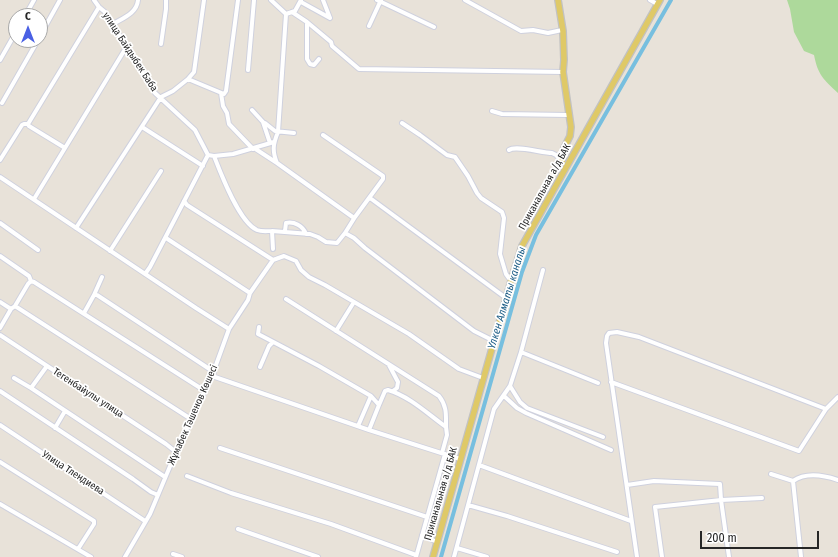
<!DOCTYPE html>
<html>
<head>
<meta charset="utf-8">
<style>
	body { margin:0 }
	#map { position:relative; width:838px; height:557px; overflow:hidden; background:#e8e2d9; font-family:"Fira Sans Condensed",sans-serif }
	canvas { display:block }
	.north { position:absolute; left:8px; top:8px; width:40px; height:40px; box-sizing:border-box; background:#fff; border:1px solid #a8a8a8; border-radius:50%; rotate:0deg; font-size:11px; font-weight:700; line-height:16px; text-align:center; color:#262626 }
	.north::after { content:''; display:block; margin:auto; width:14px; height:18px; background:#4a60e4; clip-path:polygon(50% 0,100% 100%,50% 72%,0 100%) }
	.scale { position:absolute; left:700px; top:531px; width:119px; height:18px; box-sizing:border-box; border:2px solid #262626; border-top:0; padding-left:5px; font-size:12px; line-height:14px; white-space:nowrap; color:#262626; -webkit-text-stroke:3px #fff; paint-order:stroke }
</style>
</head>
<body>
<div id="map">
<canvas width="838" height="557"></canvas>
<div class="north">С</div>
<div class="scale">200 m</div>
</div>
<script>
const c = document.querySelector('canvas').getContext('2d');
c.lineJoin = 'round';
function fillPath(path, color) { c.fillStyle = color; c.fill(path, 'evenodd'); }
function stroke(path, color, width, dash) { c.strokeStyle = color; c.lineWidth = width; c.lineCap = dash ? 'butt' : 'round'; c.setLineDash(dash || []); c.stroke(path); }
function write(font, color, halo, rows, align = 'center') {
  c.font = font + ' "Fira Sans Condensed",sans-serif'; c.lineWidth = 3.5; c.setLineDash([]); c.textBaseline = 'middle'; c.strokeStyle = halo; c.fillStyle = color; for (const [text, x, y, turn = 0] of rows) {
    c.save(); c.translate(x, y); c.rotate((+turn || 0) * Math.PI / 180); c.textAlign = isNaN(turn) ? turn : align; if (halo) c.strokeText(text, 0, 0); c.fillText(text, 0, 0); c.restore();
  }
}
const green = new Path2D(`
	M787 0H838V93C823 79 818 75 814 55L804 51 794 32 790 9Z`);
const canal = new Path2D(`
	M441 557 522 272 536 235 671 0`);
const minor = new Path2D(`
	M94 0 99 7 105 12 155 93 195 130 208 155 214 156C221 174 239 222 257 230 262 232 267 231 272 231L273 249
	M271 0 286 14
	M301 0 295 11 286 14 278 132C273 144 272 151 277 163L354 218
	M377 0 434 27
	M465 0 521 31 533 30 548 33 562 30
	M650 0 657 4
	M301 2 330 18 323 0
	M292 12 307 22V59L310 64 314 65 319 59
	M25 16 34 0
	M307 22 331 42 332 46 359 69 563 72
	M113 24C123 18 137 13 138 0
	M369 26 381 0
	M40 36 60 0
	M161 44 166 9V0
	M0 60 16 32
	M248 70 254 0
	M188 79 194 72 204 0
	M221 93 223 106 227 113 229 124 253 149
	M2 103 38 40
	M252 110 263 122 270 143
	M492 111 502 114 568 115
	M265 123 275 131 294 133
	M402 123 420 135 447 155 455 157 468 176 477 193 481 198 502 212 504 218 500 254 506 274 511 281
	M28 124 29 126 65 148
	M142 127 203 166
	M323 135 383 176V179L355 217 345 233 354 238 365 248 474 331 494 341
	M254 148 277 163
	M509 150C516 145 542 153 552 153L556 155 562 162
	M214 156 233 154 274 142
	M0 160 22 125 24 124H28L99 7
	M0 177 196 308 229 329
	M370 198 506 298
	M34 199 127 46
	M184 201 187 205 273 260
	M0 223 38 250
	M76 228 161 97 173 91 188 79 224 94 226 91 238 0
	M272 231 310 234 318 237 326 242 337 243 345 233
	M285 231 286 223C294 221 303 226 306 234
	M166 238 250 293
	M110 251 161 171
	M0 256 29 276 31 281 34 282 205 391
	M145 274 150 267 208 155
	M94 295 102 277
	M286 299 439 396C447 406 446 415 446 427
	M0 302 11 309
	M15 306 191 419
	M84 313 94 295H97L214 372
	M259 327 258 334 262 336 319 366 371 396 379 405 369 430
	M0 328 11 309 15 306 28 284 31 281
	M336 331 354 302
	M0 335 166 444 176 452
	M521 352 598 383
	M389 365 398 382 397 388 393 391
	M47 366 31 388 165 477
	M260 367 269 346 273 342
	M212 376 369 430 460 459
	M14 378 31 388
	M611 382 799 451 826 409 838 397
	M510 386 520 402 527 408 603 437
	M0 391 133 479 151 492 158 495
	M504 396 517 408 526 413 611 450
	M379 405 385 391 388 390C409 396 428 414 446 427L447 435 442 453
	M0 425 145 521
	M358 426 371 396
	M55 428 65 411
	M220 448 427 517
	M0 462 94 521V524L78 549
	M479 465 631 521
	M771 474 793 481
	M187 476 231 493 331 524 416 555
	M627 485 654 481 720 484 721 500 729 557
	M0 504 91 557
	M468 505 507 516 617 552
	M238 529 318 557
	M422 535 437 542
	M457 548 487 557
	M173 554 182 557
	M125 557 150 514 176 452 212 376 229 329 248 300 250 293 273 260 284 256 296 261 301 270 309 277 325 285 409 334 459 369 483 378
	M416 557 445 454
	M454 557 494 409 510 386 521 352 543 270
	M637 557 606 343 607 336 609 333 617 332 639 337 826 409
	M662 557 655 507 721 500 762 498
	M801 557 793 481C806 472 823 475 838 480`);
const major = new Path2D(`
	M558 0 563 31 564 60 563 72 571 127 570 136 564 148 562 162
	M433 557 511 281 522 246 660 0`);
const streetNames = [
	["улица Байдыбек Баба",130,52,57],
	["Приканальная а/д БАК",545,187,-61],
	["Тегенбайулы улица",88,393,33],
	["Жұмабек Тәшенов Көшесі",193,415,-66],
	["Улица Тлендиева",73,473,33],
	["Приканальная а/д БАК",441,494,-74]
];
const waterNames = [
	["Үлкен Алматы каналы",507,298,-73]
];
fillPath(green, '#add99b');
stroke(canal, '#77bfdf', 4);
stroke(minor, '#cfd1de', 6);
stroke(major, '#c2c2c2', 8);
stroke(minor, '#fff', 4);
stroke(major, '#dfc967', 5.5);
write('10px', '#262626', '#fff', streetNames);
write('italic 11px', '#1c5c85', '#fff', waterNames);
</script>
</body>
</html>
